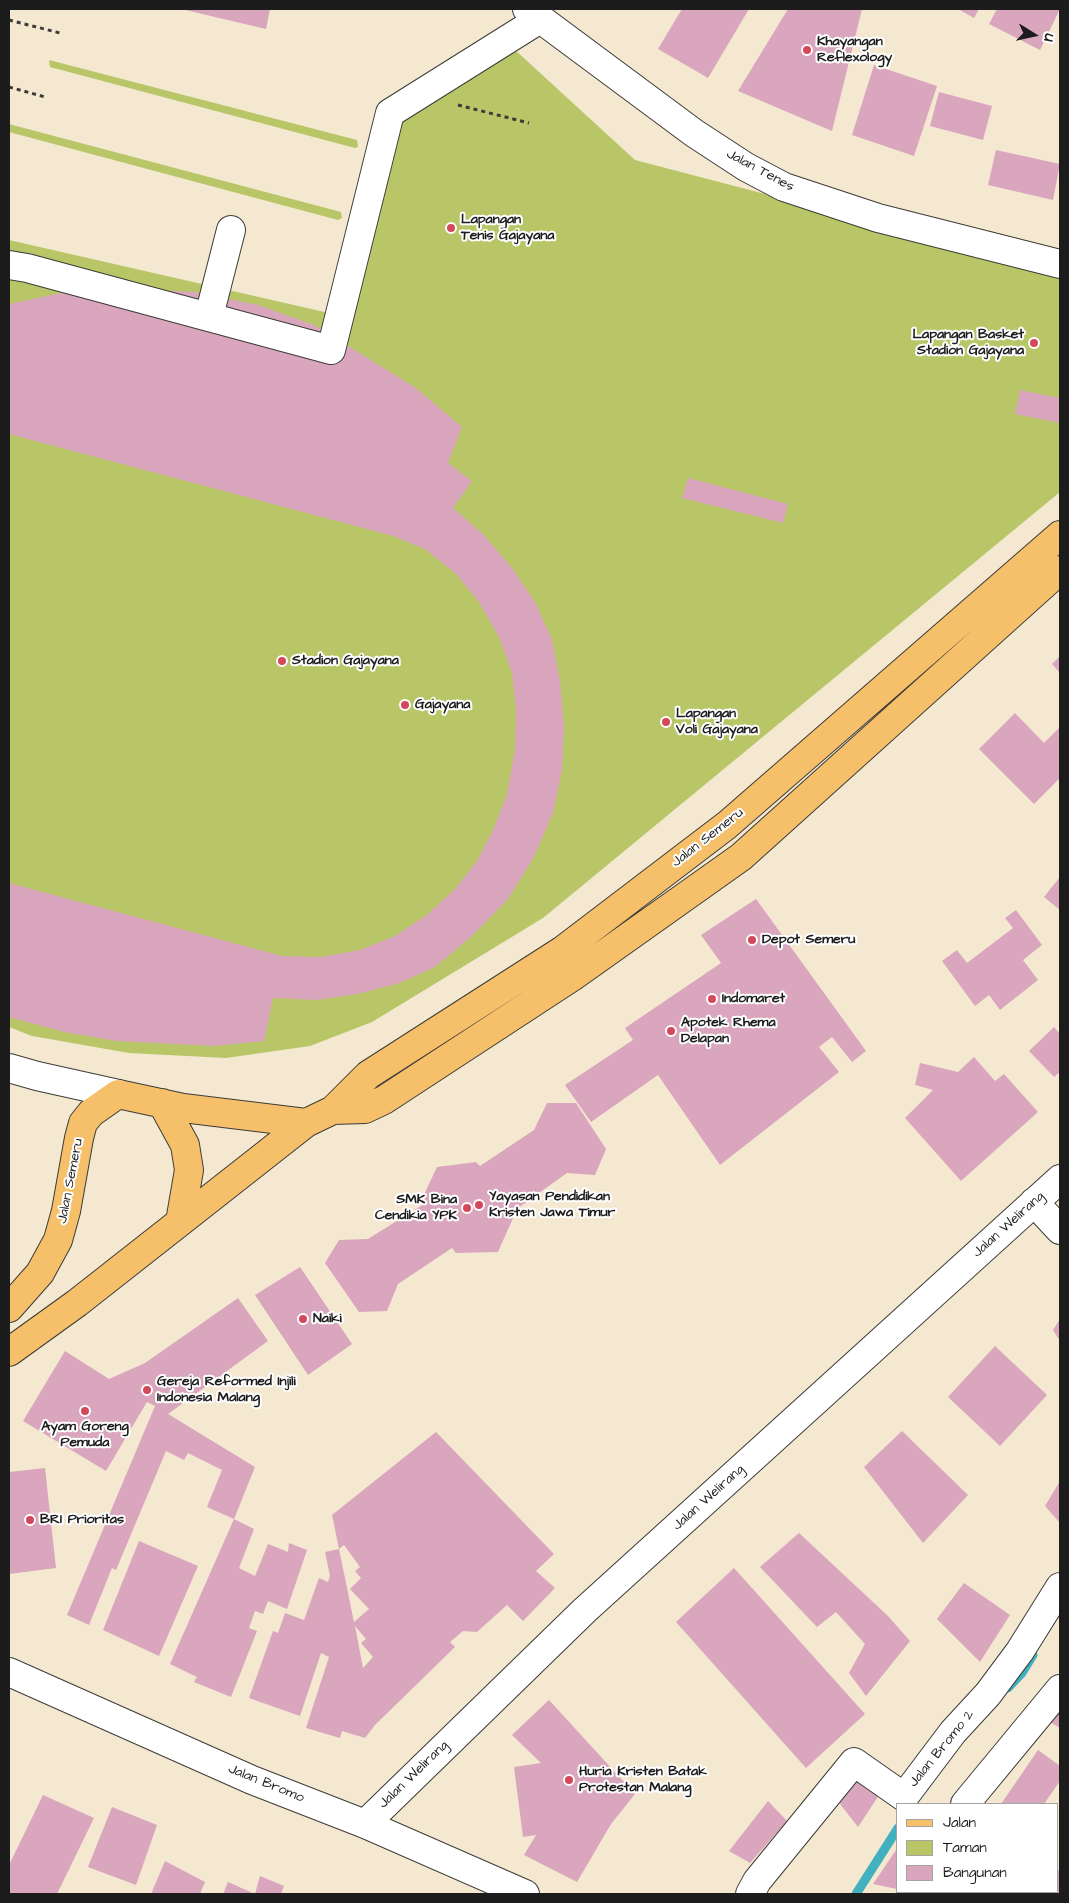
<!DOCTYPE html>
<html>
<head>
<meta charset="utf-8">
<style>
	body { margin:0 }
	#map { position:relative; width:1069px; height:1903px; overflow:hidden; background:#f4e8d1; font-family:"Architects Daughter",sans-serif }
	canvas { display:block }
	.frame { position:absolute; inset:0; border:10px solid #1c1c1c; pointer-events:none }
	.legend { position:absolute; left:896px; top:1803px; width:162px; height:90px; box-sizing:border-box; background:#fff; border:1px solid #a4a4a4; margin:0; padding:6px 9px; list-style:none; font-size:15px; color:#1c1c1c }
	.legend li { display:flex; align-items:center; gap:10px; height:25px }
	.legend b { width:25px; border:1px solid #a4a4a4 }
	.north { position:absolute; left:1009px; top:10px; width:50px; height:50px; -webkit-text-stroke:4px #fff; paint-order:stroke; rotate:100deg; font-size:14px; font-weight:700; line-height:20px; text-align:center; color:#1c1c1c }
	.north::after { content:''; display:block; margin:auto; width:18px; height:22px; background:#1c1c1c; clip-path:polygon(50% 0,100% 100%,50% 72%,0 100%) }
</style>
</head>
<body>
<div id="map">
<canvas width="1069" height="1903"></canvas>
<div class="frame"></div>
<ul class="legend">
<li><b style="height:6px;background:#f6c06b"></b>Jalan</li>
<li><b style="height:14px;background:#b9c667"></b>Taman</li>
<li><b style="height:14px;background:#d9a6bd"></b>Bangunan</li>
</ul>
<div class="north">U</div>
</div>
<script>
const c = document.querySelector('canvas').getContext('2d');
c.lineJoin = 'round';
function fillPath(path, color) { c.fillStyle = color; c.fill(path, 'evenodd'); }
function stroke(path, color, width, dash) { c.strokeStyle = color; c.lineWidth = width; c.lineCap = dash ? 'butt' : 'round'; c.setLineDash(dash || []); c.stroke(path); }
function write(font, color, halo, rows, align = 'center') {
  c.font = font + ' "Architects Daughter",sans-serif'; c.lineWidth = 4; c.setLineDash([]); c.textBaseline = 'middle'; c.strokeStyle = halo; c.fillStyle = color; for (const [text, x, y, turn = 0] of rows) {
    c.save(); c.translate(x, y); c.rotate((+turn || 0) * Math.PI / 180); c.textAlign = isNaN(turn) ? turn : align; if (halo) c.strokeText(text, 0, 0); c.fillText(text, 0, 0); c.restore();
  }
}
const green = new Path2D(`
	M514 49 635 160 1060 271V492L543 918 372 1022 310 1046 226 1058 129 1053 32 1036 9 1027V240L342 316 392 124Z
	M49 60 357 140 358 147 355 148 50 67Z
	M9 124 341 212 342 218 338 220 9 132Z`);
const stream = new Path2D(`
	M1008 1688 1022 1673 1033 1655
	M856 1894 898 1828`);
const building = new Path2D(`
	M181 9H270L266 29Z
	M682 9H749L708 78 658 49Z
	M788 9H862L832 131 738 91Z
	M958 9H979L974 18Z
	M997 9H1060L1040 50 989 24Z
	M874 65 937 86 914 156 852 135Z
	M939 92 992 106 983 140 930 126Z
	M996 150 1060 164 1053 200 988 185Z
	M128 289 195 292 258 305 314 325 416 388 462 427 448 463 472 481 453 508 484 535 512 568 535 602 552 640 560 681 564 727 562 770 553 813 534 857 508 899 473 935 435 967 397 984 357 994 317 1000 273 998 264 1041 214 1046 116 1041 64 1032 9 1017V883L282 956 320 957 360 950 395 936 428 914 455 889 477 861 493 830 507 794 515 749 516 710 512 673 499 637 479 602 456 574 425 549 393 536 9 434V304L61 293Z
	M1020 390 1060 398V423L1015 414Z
	M688 478 788 504 783 523 682 498Z
	M1060 656V673L1052 664Z
	M1015 713 1044 743 1060 727V778L1034 804 979 749Z
	M1060 877V910L1044 897Z
	M756 899 866 1051 852 1062 832 1037 819 1047 839 1072 720 1165 658 1075 591 1122 565 1085 633 1040 625 1028 721 963 701 935Z
	M1016 910 1042 945 1023 960 1038 980 1000 1010 989 995 975 1006 942 961 957 950 967 963 1013 928 1005 918Z
	M1054 1027 1060 1034V1072L1054 1077 1029 1051Z
	M974 1057 995 1081 1004 1074 1038 1112 961 1181 905 1118 933 1090 915 1085 920 1063 958 1072Z
	M547 1103H576L606 1149 595 1175 567 1173 511 1213 513 1218 498 1252 456 1253 452 1248 398 1284 387 1311 359 1312 325 1263 339 1240 368 1239 424 1204 421 1201 437 1167 476 1162 480 1166 534 1130Z
	M300 1267 352 1344 308 1375 255 1295Z
	M238 1298 268 1341 168 1414 255 1467 234 1519 207 1507 222 1470 188 1453 184 1460 166 1451 116 1570 112 1568 89 1625 67 1615 155 1406 147 1402 106 1471 23 1421 65 1351 109 1379 145 1363Z
	M1060 1319V1341L1053 1330Z
	M995 1346 1047 1395 1000 1446 948 1397Z
	M902 1431 968 1495 923 1543 864 1467Z
	M436 1432 554 1554 536 1571 555 1588 523 1621 507 1605 477 1632 463 1631 450 1642 455 1647 375 1725 365 1738 342 1731 340 1738 306 1728 329 1657 321 1653 300 1716 249 1698 273 1631 278 1633 285 1613 304 1620 319 1578 328 1582 330 1576 325 1552 339 1549 354 1622 369 1609 350 1589 361 1578 355 1571 360 1567 344 1545 339 1549 332 1515ZM355 1626 366 1639 361 1643 373 1657 363 1668Z
	M45 1468 56 1568 9 1574V1472Z
	M1060 1481V1523L1045 1506Z
	M234 1519 254 1529 239 1568 255 1576 268 1544 288 1552 289 1543 307 1550 287 1609 268 1601 263 1614 255 1611 249 1628 257 1631 231 1697 194 1682 197 1677 170 1664Z
	M799 1533 888 1616 910 1641 866 1696 849 1673 865 1644 836 1612 817 1627 760 1567Z
	M139 1541 198 1566 159 1656 103 1630Z
	M734 1568 865 1714 806 1768 676 1622Z
	M964 1583 1010 1615 980 1662 937 1619Z
	M1060 1696V1728L1045 1719Z
	M549 1700 635 1794 611 1824 577 1882 524 1855 536 1835 523 1837 514 1767 541 1763 512 1735Z
	M1038 1750 1060 1766V1781L1044 1804H1001Z
	M854 1772 885 1786 858 1827 837 1800Z
	M43 1795 94 1818 57 1894H9V1865Z
	M768 1801 787 1821 750 1863 729 1851Z
	M112 1807 157 1825 136 1885 88 1867Z
	M898 1847 897 1889 873 1884Z
	M165 1861 205 1882 200 1894H151Z
	M1058 1870 1060 1872V1894H1037L1039 1892H1058Z
	M260 1876 284 1886 281 1894H223L228 1882 255 1894Z
	M925 1892H966L964 1894H923Z`);
const path = new Path2D(`
	M9 20 60 33
	M9 87 45 97
	M458 105 529 123`);
const minor = new Path2D(`
	M527 9 694 133 746 167 784 187 878 218 1060 264
	M9 265 27 268 331 350 390 113 540 19
	M209 316 231 230
	M9 1068 37 1076 118 1094
	M1034 1202 1060 1230
	M9 1672 252 1780 365 1824 525 1894
	M965 1804 1060 1689
	M365 1824 585 1610 1060 1179
	M750 1894 757 1881 854 1762 904 1797 953 1732 988 1694 1020 1651 1060 1587
	M918 1894 920 1892`);
const major = new Path2D(`
	M162 1103 185 1145 189 1170 180 1222
	M333 1110 365 1109 384 1100 572 977 741 857 1060 570
	M9 1308 40 1273 58 1240 66 1211 79 1138 83 1123 91 1113 118 1094 183 1108 306 1123
	M9 1352 77 1303 306 1123 333 1110 368 1075 563 950 727 825 1060 535`);
const markers = [
	[807,50,5,"#d1495b"],
	[451,228,5,"#d1495b"],
	[1034,343,5,"#d1495b"],
	[282,661,5,"#d1495b"],
	[405,705,5,"#d1495b"],
	[666,722,5,"#d1495b"],
	[752,940,5,"#d1495b"],
	[712,999,5,"#d1495b"],
	[671,1031,5,"#d1495b"],
	[479,1205,5,"#d1495b"],
	[467,1208,5,"#d1495b"],
	[303,1319,5,"#d1495b"],
	[147,1390,5,"#d1495b"],
	[85,1411,5,"#d1495b"],
	[30,1520,5,"#d1495b"],
	[569,1780,5,"#d1495b"]
];
const poiNames = [
	["Khayangan",817,42],
	["Reflexology",817,58],
	["Lapangan",461,220],
	["Tenis Gajayana",461,236],
	["Lapangan Basket",1024,335,"right"],
	["Stadion Gajayana",1024,351,"right"],
	["Stadion Gajayana",292,661],
	["Gajayana",415,705],
	["Lapangan",676,714],
	["Voli Gajayana",676,730],
	["Depot Semeru",762,940],
	["Indomaret",722,999],
	["Apotek Rhema",681,1023],
	["Delapan",681,1039],
	["Yayasan Pendidikan",489,1197],
	["Kristen Jawa Timur",489,1213],
	["SMK Bina",457,1200,"right"],
	["Cendikia YPK",457,1216,"right"],
	["Naiki",313,1319],
	["Gereja Reformed Injili",157,1382],
	["Indonesia Malang",157,1398],
	["Ayam Goreng",85,1427,"center"],
	["Pemuda",85,1443,"center"],
	["BRI Prioritas",40,1520],
	["Huria Kristen Batak",579,1772],
	["Protestan Malang",579,1788]
];
const streetNames = [
	["Jalan Tenes",760,171,28],
	["Jalan Semeru",708,838,-38],
	["Jalan Semeru",71,1181,-79],
	["Jalan Welirang",1009,1225,-42],
	["Jalan Welirang",709,1498,-42],
	["Jalan Bromo 2",942,1749,-51],
	["Jalan Welirang",414,1775,-44],
	["Jalan Bromo",266,1784,22]
];
fillPath(green, '#b9c667');
stroke(stream, '#42b0be', 9);
fillPath(building, '#d9a6bd');
stroke(minor, '#3c3b37', 30);
stroke(major, '#3c3b37', 30);
stroke(path, '#3c3b37', 3, [4, 4]);
stroke(minor, '#fff', 28);
stroke(major, '#f6c06b', 28);
for (const [x, y, r, color] of markers) { const dot = new Path2D(); dot.arc(x, y, r, 0, 2 * Math.PI); c.fillStyle = color; c.fill(dot); stroke(dot, '#fff', 2); }
write('bold 14px', '#1c1c1c', '#fff', poiNames, 'left');
write('14px', '#1c1c1c', '#fff', streetNames);
</script>
</body>
</html>
